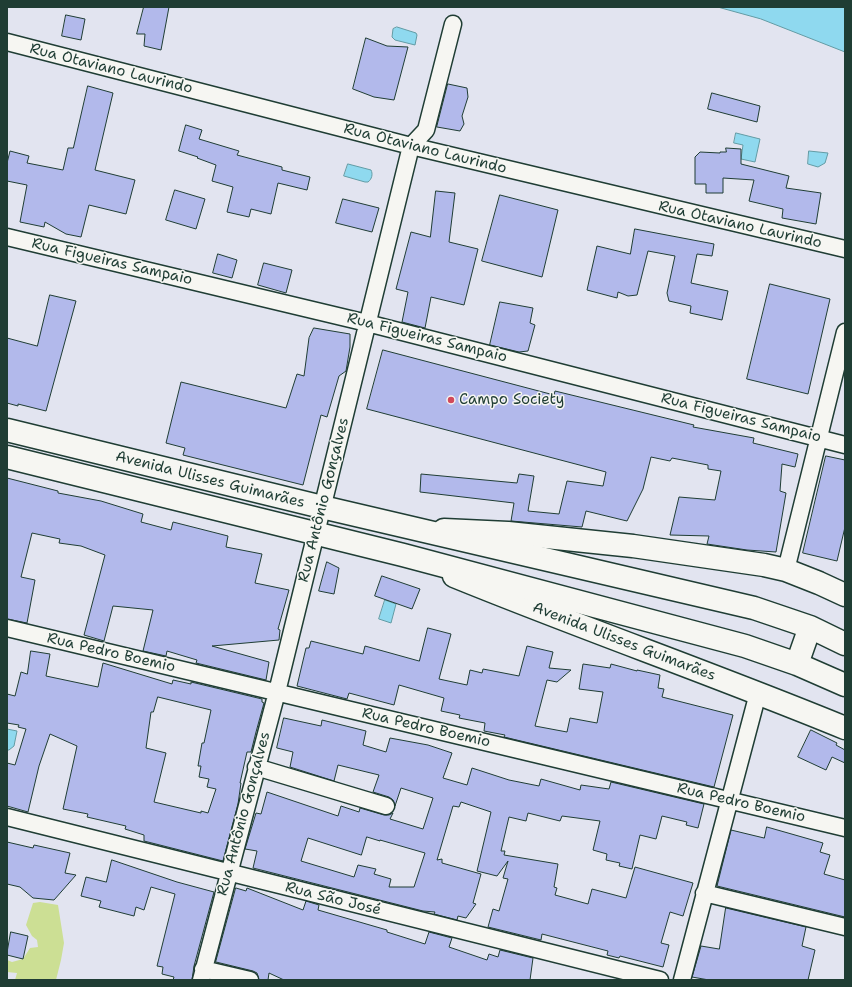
<!DOCTYPE html>
<html>
<head>
<meta charset="utf-8">
<style>
	body { margin:0 }
	#map { position:relative; width:852px; height:987px; overflow:hidden; background:#e2e4f0; font-family:"Shantell Sans",sans-serif }
	canvas { display:block }
	.frame { position:absolute; inset:0; border:8px solid #1f3d34; pointer-events:none }
</style>
</head>
<body>
<div id="map">
<canvas width="852" height="987"></canvas>
<div class="frame"></div>
</div>
<script>
const c = document.querySelector('canvas').getContext('2d');
c.lineJoin = 'round';
function fillPath(path, color) { c.fillStyle = color; c.fill(path, 'evenodd'); }
function stroke(path, color, width, dash) { c.strokeStyle = color; c.lineWidth = width; c.lineCap = dash ? 'butt' : 'round'; c.setLineDash(dash || []); c.stroke(path); }
function write(font, color, halo, rows, align = 'center') {
  c.font = font + ' "Shantell Sans",sans-serif'; c.lineWidth = 3; c.setLineDash([]); c.textBaseline = 'middle'; c.strokeStyle = halo; c.fillStyle = color; for (const [text, x, y, turn = 0] of rows) {
    c.save(); c.translate(x, y); c.rotate((+turn || 0) * Math.PI / 180); c.textAlign = isNaN(turn) ? turn : align; if (halo) c.strokeText(text, 0, 0); c.fillText(text, 0, 0); c.restore();
  }
}
const green = new Path2D(`
	M40 902 58 905 64 943 61 960 56 980H15L17 973 7 972V960L12 962 23 959 30 948 38 947 37 940 32 936 26 925 33 903Z`);
const water = new Path2D(`
	M718 7H845V52L761 19Z
	M397 27 416 33 417 35 415 45 395 40 392 37 393 29Z
	M736 133 760 139 755 162 741 159 743 145 734 143Z
	M809 151 828 153 825 163 818 167 808 164Z
	M348 164 371 170C373 174 372 179 368 182H365L344 176Z
	M385 600 396 604 391 623 379 619Z
	M7 729 17 731 14 746 9 750H7Z`);
const building = new Path2D(`
	M144 7H169L161 50 144 46 145 34H137Z
	M66 15 85 19 81 40 62 36Z
	M366 38 387 46 408 47 394 100 374 97 353 89Z
	M448 84 467 88 468 97 462 116 464 124 460 131 437 127Z
	M88 86 113 93 95 170 135 180 126 214 89 205 81 237 66 234 45 222 44 227 20 222 27 185 7 181V163L10 151 29 156 27 163 63 170 68 148H73Z
	M712 93 760 106 757 122 708 109Z
	M186 125 202 130 199 139 239 151 237 155 282 167V170L310 177 307 190 278 183 271 214 251 209 249 217 227 212 233 187 212 181 216 165 197 158 198 157 179 151Z
	M726 148 741 149V164L789 176 786 188 821 193 816 224 782 218 783 209 749 201 754 180 723 178V193H706V184H695V157L700 152 720 153V152H726Z
	M175 190 205 199 196 229 166 220Z
	M436 191 455 193 449 242 478 249 464 305 431 297 425 328 402 322 408 292 396 289 411 232 430 237Z
	M500 195 558 210 542 277 482 261Z
	M343 199 379 208 372 232 336 223Z
	M635 229 714 244 712 256 697 254 691 283 728 291 722 320 690 313 691 306 669 301 667 293 675 256 648 251 637 295 628 296 618 292 617 298 587 290 597 246 630 254Z
	M218 254 237 260 232 278 213 273Z
	M264 263 292 270 286 293 258 285Z
	M770 284 830 299 808 394 747 379Z
	M50 295 76 301 46 411 18 404V406L7 403V338L37 346Z
	M500 302 533 308 530 323 535 325 528 351 519 352 490 345Z
	M314 328 350 334V347L346 371 339 376 327 417 321 415 303 485 183 455 185 448 166 443 181 382 286 408 297 374 304 376 309 338Z
	M383 350 554 395 555 391 694 425 693 427 754 438 753 443 798 454 795 467 782 464 780 491 786 493 776 552 747 550 707 544 709 536 670 535 679 497 715 500 721 471 708 469V465L672 458 670 461 651 457 643 489 627 521 586 511 582 527 511 521 514 503 420 492 421 474 517 483 519 474 534 476 528 511 559 514 567 481 603 486 606 472 367 409Z
	M826 456 845 460V527L837 561 803 553Z
	M7 478 58 491V493L101 501 143 514 141 522 171 530 173 522 228 536 226 547 262 554 255 583 289 590 278 629 280 630 279 640 212 646 269 662 266 680 196 663 197 660 167 651 166 656 143 651 153 610 113 606 104 641 84 635 105 555 81 546 59 543 60 539 32 533 21 577 35 580 27 623 7 619Z
	M327 562 339 568 334 594 319 591Z
	M382 576 420 589 412 609 375 596Z
	M428 628 451 634 439 679 467 685 470 670 482 673 483 669 519 676 527 646 553 652 549 668 571 670 557 682 547 680 535 726 567 732 570 718 597 723 603 692 579 689 583 664 610 668 611 664 637 671V670L660 675 658 688 664 689 662 697 733 715 714 787 504 737 505 735 484 731 485 723 459 718 460 715 441 711 444 698 399 685 394 705 349 693 347 699 297 686 306 648H309L311 641 363 654 365 646 419 661Z
	M31 651 50 654 46 676 98 687 103 663 172 684 173 680 191 684V682L262 699V702L264 703 256 732 251 752H247L240 783H241L238 804 223 861 144 841V835L125 829 126 826 87 817 88 814 63 809 77 746 50 734 39 766 28 812 7 806V763L15 765 26 729 18 727 19 725 7 723V694L15 696 21 672 27 674ZM158 697 211 710 204 743H202L198 766H201L199 777 209 779 207 787 216 789 208 813 201 811V813L154 802 166 753 146 748 151 712H153Z
	M284 718 321 726 322 720 366 731 363 745 386 752 390 738 428 745 452 753 443 778 467 785 472 768 509 780 539 786 541 779 580 790 581 785 609 789 611 782 704 804 698 828 686 825 687 822 662 816 656 839 640 835 632 869 619 866 620 863 606 860 607 854 593 850 600 821 562 816 560 821 528 813 526 821 509 817 501 851H505L504 855 558 864 554 887 557 888 555 895 588 904 592 889 626 898 635 867 693 883 683 916 670 912 661 943 669 945 663 967 620 956 619 958 607 955 608 951 542 934 541 940 488 927 493 909 499 911 508 879 503 878 508 861 497 876 477 871 491 812 461 802 459 807 453 806 437 860 442 859V863L481 874 473 903 476 904 466 918 458 916 457 920 434 914 435 912 423 911 253 868 257 851 245 849 256 813 261 814 267 792 338 816 341 806 359 812 360 808 384 815H389L393 813 390 819 423 829 433 798 401 788 395 806 393 800 389 797 373 792 379 775 338 765 334 781 290 767 293 752 277 748ZM367 837 380 841V840L425 853 414 887H389L391 879 374 874 376 869 358 865 354 877 301 861 308 838 361 855Z
	M811 730 837 743 836 745 845 750V763L832 757 826 770 798 757Z
	M767 827 823 843 820 852 830 855 824 874 845 880V917L717 886 731 830 764 838Z
	M7 842 33 848 34 845 70 853 65 873 76 875 54 900 33 898 20 887 7 884Z
	M112 860 177 882 214 892 194 966 192 980H173L174 977 162 974 163 967 157 966 175 894 151 887 144 910 136 907 134 916 99 907 101 901 81 896 86 877 106 882Z
	M236 888 246 891 247 888 303 910 306 901 319 905 318 910 387 930V932L425 944 429 932 452 938 449 947 487 960 489 954 498 957 500 950 533 958 530 980H284L269 973 268 980H259L257 973 253 971 216 962Z
	M726 908 806 927 802 946 815 950 808 980H709L692 977 701 946 719 949Z
	M11 932 28 936 23 959 7 955Z`);
const street = new Path2D(`
	M7 42 411 146 845 249
	M7 237 367 323 845 445
	M786 570 845 332
	M7 628 845 828
	M256 767 386 806
	M7 817 660 980
	M704 893 845 927
	M203 969 250 980
	M201 980 277 692 411 146 426 130 453 24
	M682 980 758 693`);
const secondary = new Path2D(`
	M444 530 508 533 633 546 764 565 786 570 819 583 845 595
	M454 576C584 629 716 675 845 728`);
const primary = new Path2D(`
	M7 430 322 507 754 608 810 627 845 644
	M7 457 403 555 745 646 797 664 845 685
	M797 664 810 627`);
const markers = [
	[451,400,4,"#d1495b"]
];
const streetNames = [
	["Rua Otaviano Laurindo",111,69,14],
	["Rua Otaviano Laurindo",425,149,14],
	["Rua Otaviano Laurindo",740,225,13],
	["Rua Figueiras Sampaio",112,262,13],
	["Rua Figueiras Sampaio",427,338,14],
	["Rua Figueiras Sampaio",741,418,14],
	["Avenida Ulisses Guimarães",210,480,14],
	["Rua Antônio Gonçalves",324,500,-76],
	["Avenida Ulisses Guimarães",624,642,21],
	["Rua Pedro Boemio",111,653,13],
	["Rua Pedro Boemio",426,728,13],
	["Rua Pedro Boemio",741,803,13],
	["Rua Antônio Gonçalves",244,814,-75],
	["Rua São José",333,899,14]
];
const poiNames = [
	["Campo Society",459,400]
];
fillPath(green, '#ccdf94');
fillPath(water, '#8fd9ef');
stroke(water, '#629ba4', 1);
fillPath(building, '#b2b9eb');
stroke(building, '#1f3d34', 1);
stroke(street, '#1f3d34', 19);
stroke(secondary, '#1f3d34', 25);
stroke(primary, '#1f3d34', 25);
stroke(street, '#f6f6f2', 16);
stroke(secondary, '#f6f6f2', 22);
stroke(primary, '#f6f6f2', 22);
for (const [x, y, r, color] of markers) { const dot = new Path2D(); dot.arc(x, y, r, 0, 2 * Math.PI); c.fillStyle = color; c.fill(dot); stroke(dot, '#f6f6f2', 1.5); }
write('15px', '#1f3d34', '#f6f6f2', streetNames);
write('15px', '#1f3d34', '#f6f6f2', poiNames, 'left');
</script>
</body>
</html>
